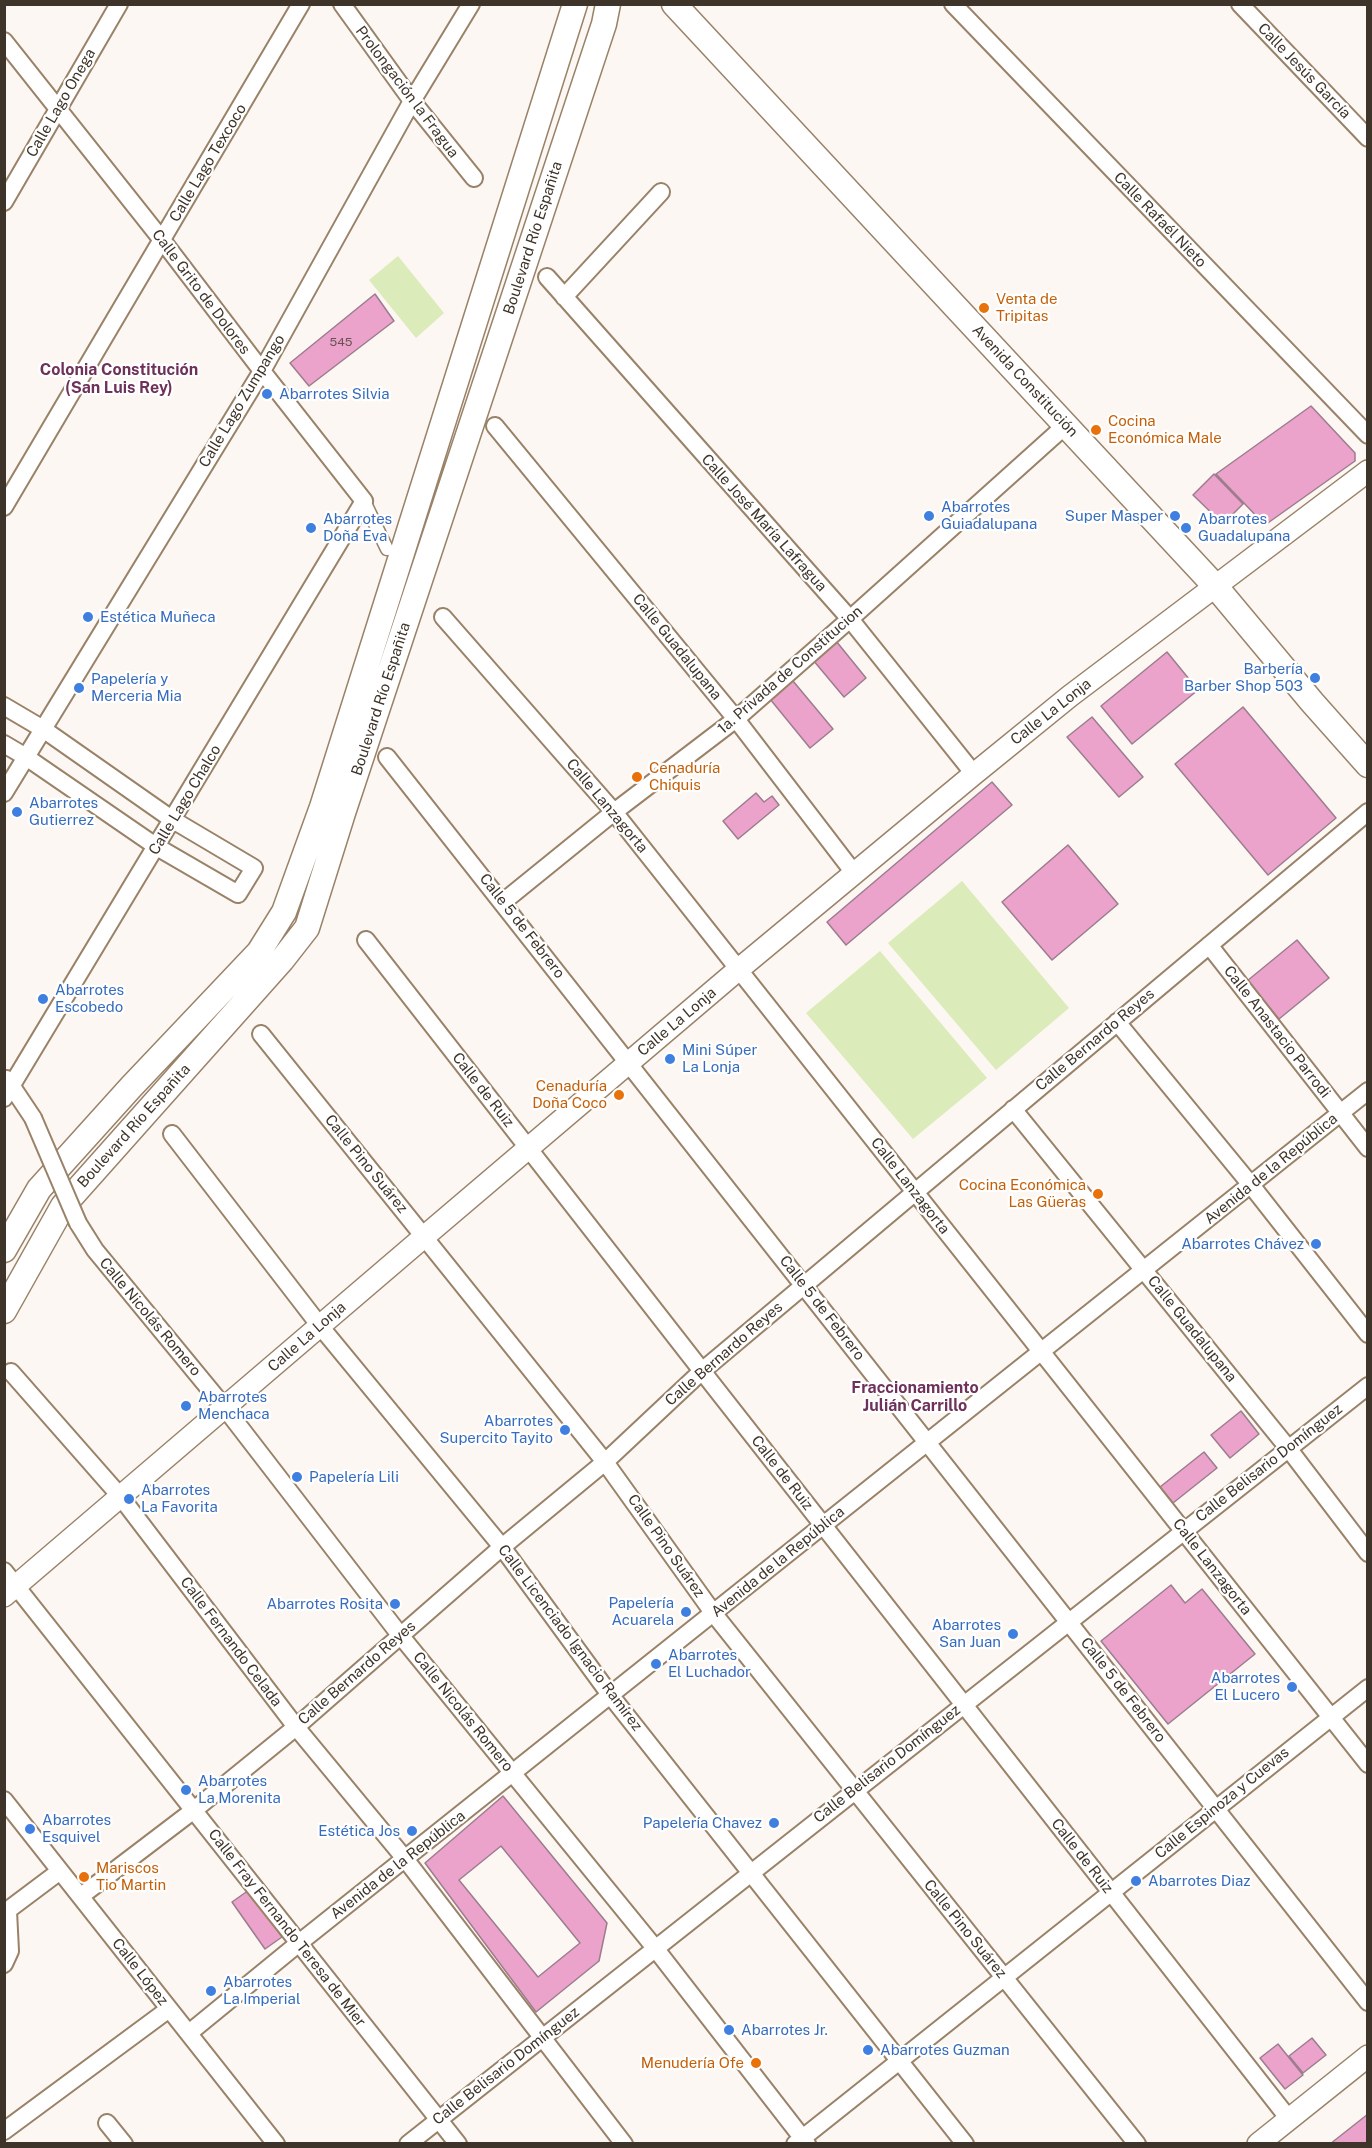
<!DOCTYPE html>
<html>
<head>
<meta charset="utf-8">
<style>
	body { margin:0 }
	#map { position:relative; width:1372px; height:2148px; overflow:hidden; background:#fcf7f2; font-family:"Public Sans",sans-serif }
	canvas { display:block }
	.frame { position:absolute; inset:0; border:6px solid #3e3429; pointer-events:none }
</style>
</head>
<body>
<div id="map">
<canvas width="1372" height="2148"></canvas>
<div class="frame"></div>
</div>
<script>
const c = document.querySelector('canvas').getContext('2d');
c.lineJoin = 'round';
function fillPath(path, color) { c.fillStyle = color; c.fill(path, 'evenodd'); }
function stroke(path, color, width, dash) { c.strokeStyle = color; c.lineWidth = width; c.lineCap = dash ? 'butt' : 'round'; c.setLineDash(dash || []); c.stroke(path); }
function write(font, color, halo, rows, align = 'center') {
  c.font = font + ' "Public Sans",sans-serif'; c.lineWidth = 4.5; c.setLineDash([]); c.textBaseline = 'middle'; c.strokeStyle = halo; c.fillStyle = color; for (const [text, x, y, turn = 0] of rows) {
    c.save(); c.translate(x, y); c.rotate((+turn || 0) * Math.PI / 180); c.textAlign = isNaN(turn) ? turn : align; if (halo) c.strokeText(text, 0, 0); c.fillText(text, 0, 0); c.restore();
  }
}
const green = new Path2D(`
	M398 256 444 313 416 338 369 280Z
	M962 881 1069 1008 996 1070 888 943Z
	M880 951 987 1078 913 1139 806 1013Z`);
const building = new Path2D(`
	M375 294 394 321 309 386 290 363Z
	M1311 406 1355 453V461L1265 525 1216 474Z
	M1214 474 1243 504 1223 524 1193 495Z
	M836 641 866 678 844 697 813 660Z
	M1167 652 1198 690 1132 744 1101 706Z
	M793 681 833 729 810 748 770 699Z
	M1243 707 1336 818 1268 875 1175 764Z
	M1092 717 1143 777 1119 797 1067 737Z
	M992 782 1012 805 846 945 827 922Z
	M756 793 764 802 772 796 779 805 738 839 723 821Z
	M1068 845 1118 904 1052 960 1002 902Z
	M1297 940 1329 978 1279 1019 1247 981Z
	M1241 1411 1259 1434 1230 1458 1211 1435Z
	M1204 1452 1217 1468 1173 1503 1160 1487Z
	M1171 1585 1185 1603 1202 1589 1255 1654 1168 1724 1101 1641Z
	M503 1796 607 1923 599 1961 536 2012 425 1863ZM501 1846 580 1943 538 1977 459 1880Z
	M249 1890 282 1937 265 1949 232 1902Z
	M1312 2038 1326 2055 1303 2073 1289 2056Z
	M1278 2044 1303 2075 1285 2089 1260 2058Z
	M1368 2114V2144H1330Z`);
const pedestrian = new Path2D(`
	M364 501 387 549`);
const minor = new Path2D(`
	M342 4 412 101 474 178
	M953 4 1368 435
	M1240 4 1368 138
	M4 41 162 240 262 371 364 501 4 1098
	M4 202 119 4
	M547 277 850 619 974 774
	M564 297 661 192
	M495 426 736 719 854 873
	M4 507 301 4
	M443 617 614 812 1368 1764
	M4 706 43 729 173 820 254 868 238 894 157 847 26 757 4 744
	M387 757 1368 2002
	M4 793 262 371 412 101 471 4
	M503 902 614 812 736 719 850 619 1066 425
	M366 940 702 1371 1289 2119
	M1209 945 1368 1148
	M1117 1022 1251 1185 1368 1334
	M261 1034 605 1462 714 1614 1137 2144
	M7 1079 33 1118
	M1013 1109 1288 1448 1368 1553
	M172 1134 320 1326 502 1547 611 1696 965 2144
	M78 1223 95 1250 225 1408 400 1635 655 1948 807 2144
	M11 1372 120 1496 296 1727 406 1860 624 2144
	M4 1571 458 2144
	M4 1800 276 2144
	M81 1896 194 1810 296 1727 502 1547 605 1462 702 1371 1368 812
	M4 1913 60 1871
	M4 1964 10 1951 8 1911
	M189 2033 299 1943 1368 1091
	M107 2123 124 2144
	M4 2131 169 2009
	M408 2144 1368 1386
	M795 2144 1368 1688`);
const tertiary = new Path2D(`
	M4 1596 425 1236 739 969 974 774 1070 696 1368 471
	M1258 2144 1368 2056`);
const secondary = new Path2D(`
	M674 4 1216 587 1312 702 1368 765
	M4 1250 39 1189 131 1087 259 952 284 912 322 807 575 4
	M4 1311 63 1206 282 960 307 928 343 813 604 24 608 4`);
const minorBridge = new Path2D(`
	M33 1118 78 1223`);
const markers = [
	[984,308,6,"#e8710a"],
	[267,394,6,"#3f7fe0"],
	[1096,430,6,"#e8710a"],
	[929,516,6,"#3f7fe0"],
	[1175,516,6,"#3f7fe0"],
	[311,528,6,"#3f7fe0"],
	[1186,528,6,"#3f7fe0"],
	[88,617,6,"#3f7fe0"],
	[1315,678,6,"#3f7fe0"],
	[79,688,6,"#3f7fe0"],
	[637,777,6,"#e8710a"],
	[17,812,6,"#3f7fe0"],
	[43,999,6,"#3f7fe0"],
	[670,1059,6,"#3f7fe0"],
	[619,1095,6,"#e8710a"],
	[1098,1194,6,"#e8710a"],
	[1316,1244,6,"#3f7fe0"],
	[186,1406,6,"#3f7fe0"],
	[565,1430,6,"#3f7fe0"],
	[297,1477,6,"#3f7fe0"],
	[129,1499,6,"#3f7fe0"],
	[395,1604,6,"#3f7fe0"],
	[686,1612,6,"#3f7fe0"],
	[1013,1634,6,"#3f7fe0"],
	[656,1664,6,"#3f7fe0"],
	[1292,1687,6,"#3f7fe0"],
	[186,1790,6,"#3f7fe0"],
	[774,1823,6,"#3f7fe0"],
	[30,1829,6,"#3f7fe0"],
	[412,1831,6,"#3f7fe0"],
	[84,1877,6,"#e8710a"],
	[1136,1881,6,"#3f7fe0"],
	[211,1991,6,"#3f7fe0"],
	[729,2030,6,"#3f7fe0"],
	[868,2050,6,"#3f7fe0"],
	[756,2063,6,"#e8710a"]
];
const numberNames = [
	["545",341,342]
];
const streetNames = [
	["Calle Jesús García",1304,71,46],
	["Prolongación la Fragua",407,92,53],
	["Calle Lago Onega",61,103,-60],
	["Calle Lago Texcoco",208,163,-59],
	["Calle Rafaél Nieto",1160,220,46],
	["Boulevard Río Españita",533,238,-72],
	["Calle Grito de Dolores",201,292,53],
	["Avenida Constitución",1025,381,47],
	["Calle Lago Zumpango",242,401,-59],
	["Calle José María Lafragua",764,523,48],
	["Calle Guadalupana",677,647,51],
	["1a. Privada de Constitucion",790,670,-41],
	["Boulevard Río Españita",381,699,-72],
	["Calle La Lonja",1051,712,-38],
	["Calle Lago Chalco",185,800,-59],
	["Calle Lanzagorta",607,806,50],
	["Calle 5 de Febrero",522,926,52],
	["Calle La Lonja",677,1022,-40],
	["Calle Anastacio Parrodi",1277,1032,52],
	["Calle Bernardo Reyes",1095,1040,-40],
	["Calle de Ruiz",483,1090,52],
	["Boulevard Río Españita",134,1126,-48],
	["Calle Pino Suárez",366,1164,51],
	["Avenida de la República",1271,1169,-39],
	["Calle Lanzagorta",910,1186,52],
	["Calle 5 de Febrero",822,1308,52],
	["Calle Nicolás Romero",150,1317,50],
	["Calle Guadalupana",1192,1329,51],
	["Calle La Lonja",307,1337,-41],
	["Calle Bernardo Reyes",724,1354,-41],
	["Calle Belisario Domínguez",1269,1463,-38],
	["Calle de Ruiz",782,1473,52],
	["Calle Pino Suárez",666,1546,55],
	["Avenida de la República",778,1562,-39],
	["Calle Lanzagorta",1212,1567,52],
	["Calle Licenciado Ignacio Ramírez",570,1638,53],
	["Calle Fernando Celada",231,1642,53],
	["Calle Bernardo Reyes",357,1673,-41],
	["Calle 5 de Febrero",1123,1690,52],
	["Calle Nicolás Romero",463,1712,51],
	["Calle Belisario Domínguez",887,1764,-38],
	["Calle Espinoza y Cuevas",1222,1803,-39],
	["Calle de Ruiz",1082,1856,52],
	["Avenida de la República",398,1865,-38],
	["Calle Fray Fernando Teresa de Mier",287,1928,52],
	["Calle Pino Suárez",965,1929,51],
	["Calle López",140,1972,52],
	["Calle Belisario Domínguez",506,2066,-38]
];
const foodNames = [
	["Venta de",996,299],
	["Tripitas",996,316],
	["Cocina",1108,421],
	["Económica Male",1108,438],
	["Cenaduría",649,768],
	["Chiquis",649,785],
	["Cenaduría",607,1086,"right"],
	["Doña Coco",607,1103,"right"],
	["Cocina Económica",1086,1185,"right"],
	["Las Güeras",1086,1202,"right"],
	["Mariscos",96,1868],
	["Tio Martin",96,1885],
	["Menudería Ofe",744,2063,"right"]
];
const shopNames = [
	["Abarrotes Silvia",279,394],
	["Abarrotes",941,507],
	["Guiadalupana",941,524],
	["Super Masper",1163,516,"right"],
	["Abarrotes",323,519],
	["Doña Eva",323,536],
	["Abarrotes",1198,519],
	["Guadalupana",1198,536],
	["Estética Muñeca",100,617],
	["Barbería",1303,669,"right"],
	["Barber Shop 503",1303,686,"right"],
	["Papelería y",91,679],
	["Merceria Mia",91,696],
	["Abarrotes",29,803],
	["Gutierrez",29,820],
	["Abarrotes",55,990],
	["Escobedo",55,1007],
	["Mini Súper",682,1050],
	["La Lonja",682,1067],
	["Abarrotes Chávez",1304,1244,"right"],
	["Abarrotes",198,1397],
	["Menchaca",198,1414],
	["Abarrotes",553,1421,"right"],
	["Supercito Tayito",553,1438,"right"],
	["Papelería Lili",309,1477],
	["Abarrotes",141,1490],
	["La Favorita",141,1507],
	["Papelería",674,1603,"right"],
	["Acuarela",674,1620,"right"],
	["Abarrotes Rosita",383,1604,"right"],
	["Abarrotes",1001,1625,"right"],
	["San Juan",1001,1642,"right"],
	["Abarrotes",668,1655],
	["El Luchador",668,1672],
	["Abarrotes",1280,1678,"right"],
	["El Lucero",1280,1695,"right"],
	["Abarrotes",198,1781],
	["La Morenita",198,1798],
	["Abarrotes",42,1820],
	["Esquivel",42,1837],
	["Papelería Chavez",762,1823,"right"],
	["Estética Jos",400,1831,"right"],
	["Abarrotes Diaz",1148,1881],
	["Abarrotes",223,1982],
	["La Imperial",223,1999],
	["Abarrotes Jr.",741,2030],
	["Abarrotes Guzman",880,2050]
];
const neighbourhoodNames = [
	["Colonia Constitución",119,370],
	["(San Luis Rey)",119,388],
	["Fraccionamiento",915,1388],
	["Julián Carrillo",915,1406]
];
fillPath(green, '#dbebb9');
fillPath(building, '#eba3cc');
stroke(building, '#9c7c8d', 1.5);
stroke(pedestrian, '#998268', 15);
stroke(minor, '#998268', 20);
stroke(tertiary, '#998268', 24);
stroke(secondary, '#998268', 27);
stroke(pedestrian, '#fff', 12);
stroke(minor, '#fff', 16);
stroke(tertiary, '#fff', 21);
stroke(secondary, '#fff', 24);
stroke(minorBridge, '#998268', 20, []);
stroke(minorBridge, '#fff', 16);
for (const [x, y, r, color] of markers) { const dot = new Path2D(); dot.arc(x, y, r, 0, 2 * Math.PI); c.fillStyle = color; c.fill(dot); stroke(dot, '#fff', 2); }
write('12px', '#695052', null, numberNames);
write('15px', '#3e3429', '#fff', streetNames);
write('15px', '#c56008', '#fff', foodNames, 'left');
write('15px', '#366cbe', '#fff', shopNames, 'left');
write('bold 16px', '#6d315a', '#fff', neighbourhoodNames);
</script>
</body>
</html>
